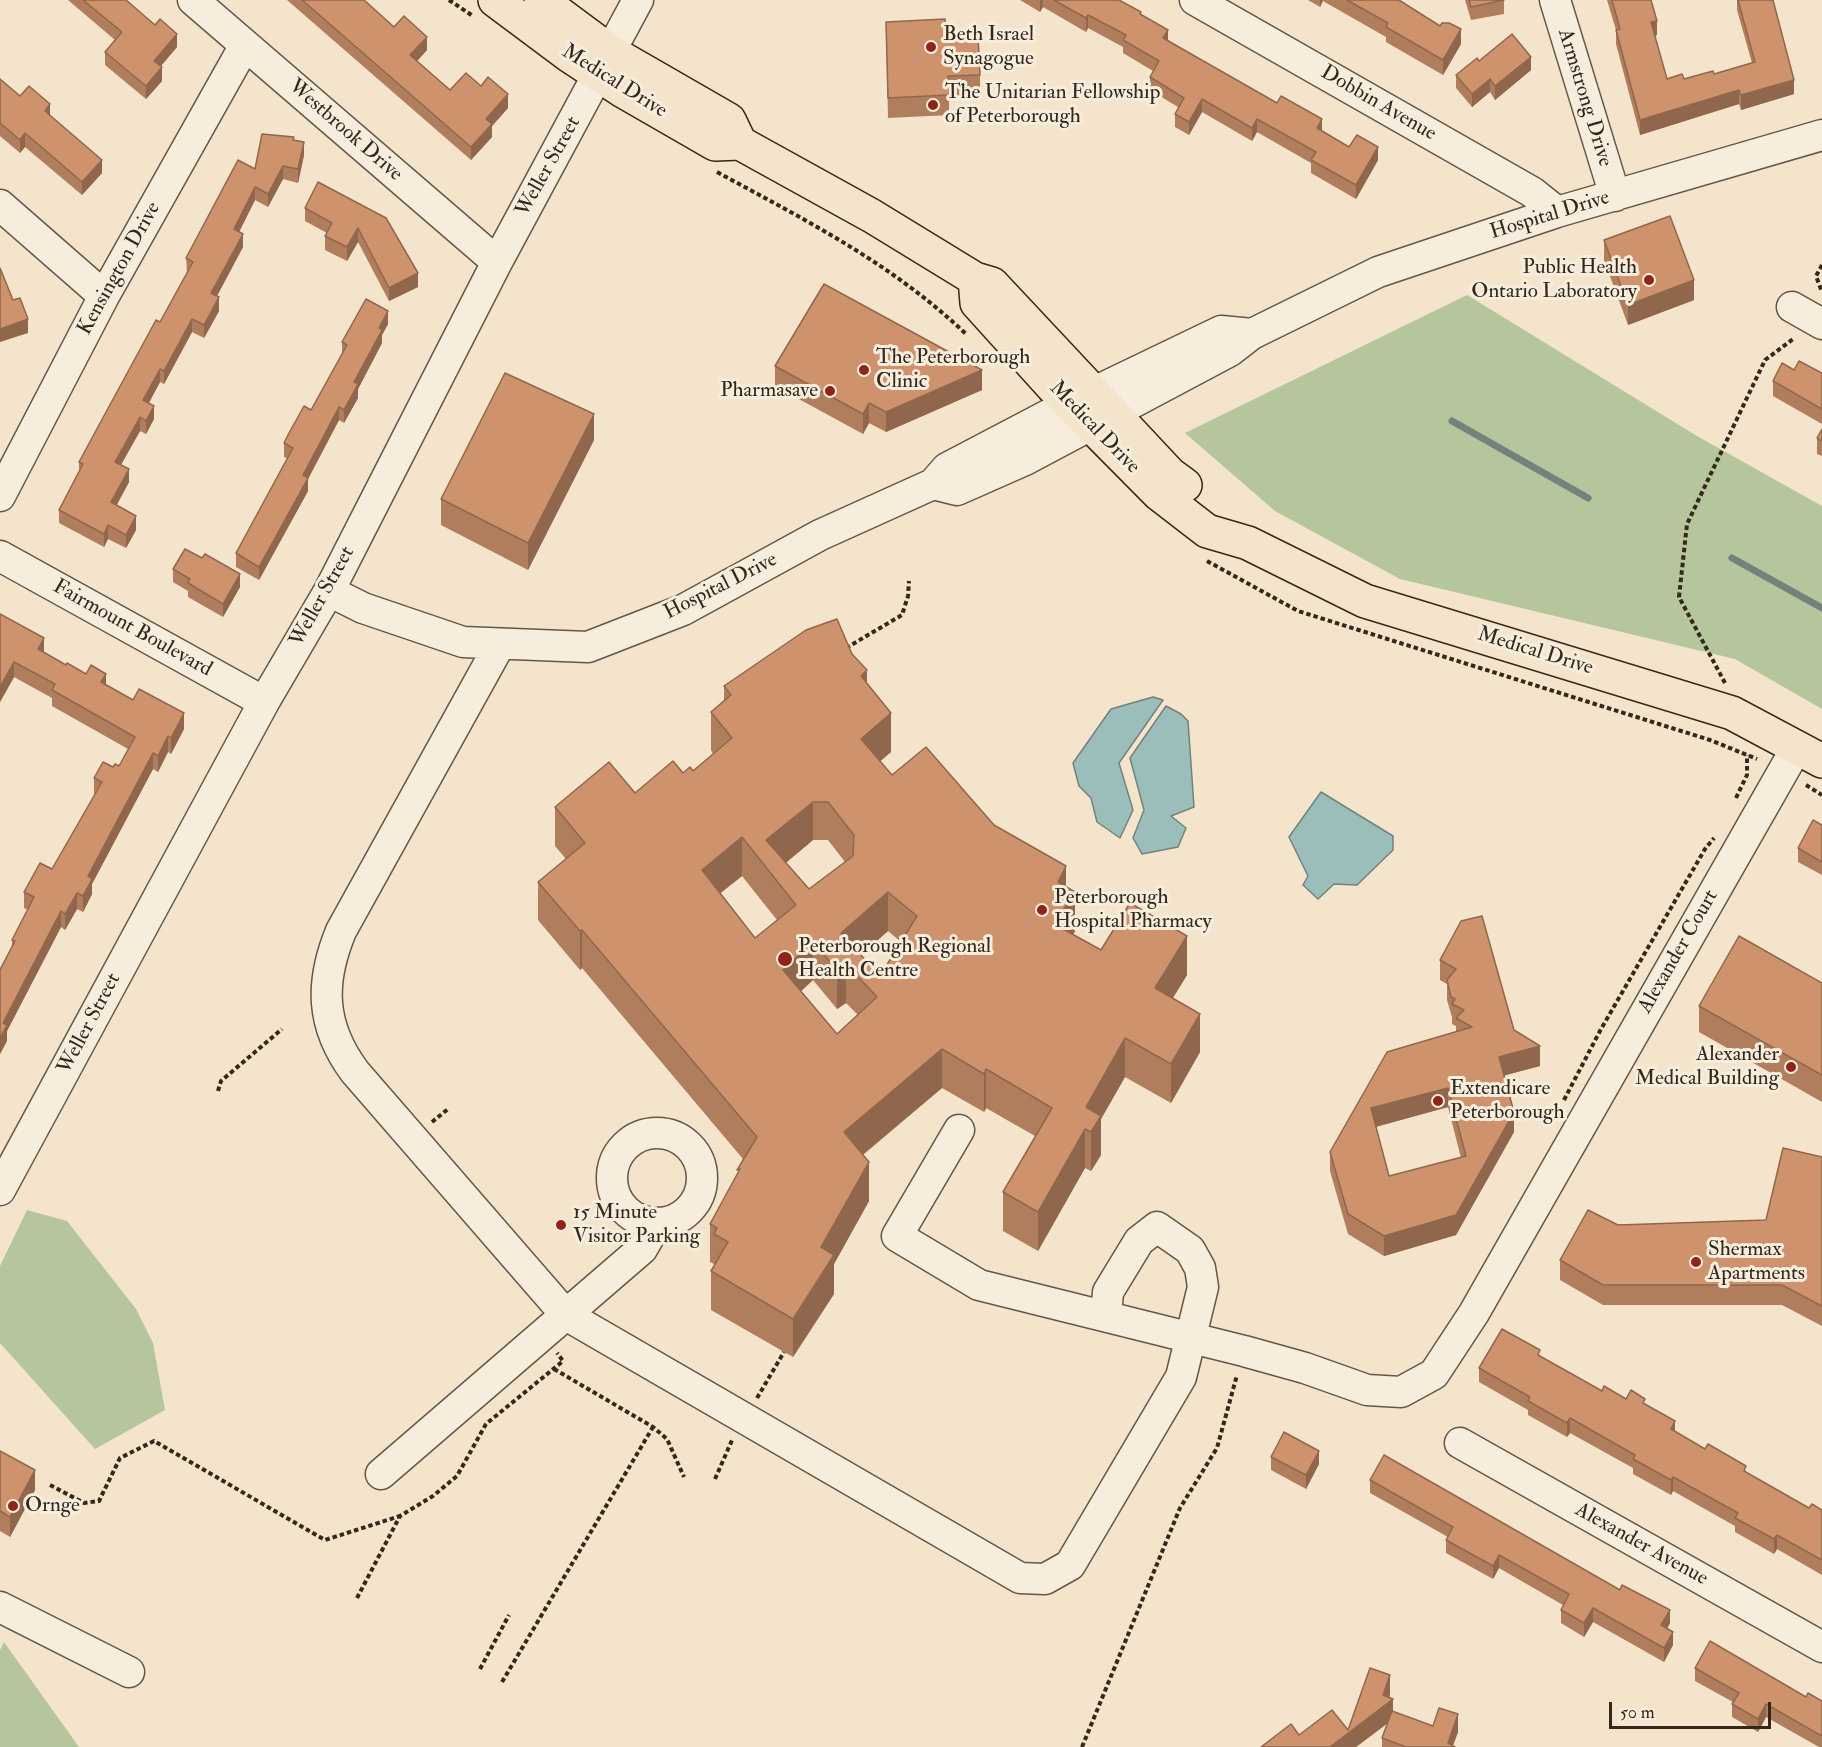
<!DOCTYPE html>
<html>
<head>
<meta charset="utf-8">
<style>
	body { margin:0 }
	#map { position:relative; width:1822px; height:1747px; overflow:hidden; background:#f3e4cb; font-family:"IM FELL Double Pica",serif }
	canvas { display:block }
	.scale { position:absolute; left:1609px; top:1702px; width:162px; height:27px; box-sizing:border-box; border:3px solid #34281d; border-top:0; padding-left:8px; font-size:18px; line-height:21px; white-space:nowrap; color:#34281d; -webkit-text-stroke:4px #f7eddd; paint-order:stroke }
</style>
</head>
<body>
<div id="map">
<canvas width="1822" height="1747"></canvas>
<div class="scale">50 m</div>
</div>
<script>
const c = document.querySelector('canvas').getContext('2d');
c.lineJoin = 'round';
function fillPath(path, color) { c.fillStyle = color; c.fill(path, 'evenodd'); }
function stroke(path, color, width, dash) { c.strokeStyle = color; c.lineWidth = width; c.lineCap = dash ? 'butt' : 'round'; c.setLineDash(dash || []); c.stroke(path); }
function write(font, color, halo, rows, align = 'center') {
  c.font = font + ' "IM FELL Double Pica",serif'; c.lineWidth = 6; c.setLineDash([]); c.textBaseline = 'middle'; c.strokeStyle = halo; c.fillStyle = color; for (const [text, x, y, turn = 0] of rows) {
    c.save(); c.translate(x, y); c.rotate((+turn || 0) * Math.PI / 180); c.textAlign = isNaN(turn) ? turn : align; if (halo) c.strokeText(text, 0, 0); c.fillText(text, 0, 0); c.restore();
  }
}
const green = new Path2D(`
	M1467 295 1697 436 1822 506V709L1735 659 1400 579 1275 511 1185 433Z
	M27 1210 67 1221 136 1309 153 1343 165 1410 95 1449 0 1343V1266Z
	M4 1642 79 1747H0V1650Z`);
const water = new Path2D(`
	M1153 697 1163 700 1119 763 1133 810 1120 838 1097 822 1091 798 1079 786 1073 763 1111 709Z
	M1166 706 1181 714 1188 721 1194 807 1171 816 1186 828 1178 847 1142 854 1133 838 1144 810 1130 758Z
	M1321 792 1393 836V850L1357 885 1334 884 1318 899 1303 885 1308 876 1289 837Z`);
const stream = new Path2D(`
	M1452 421 1588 498
	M1732 558 1822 608`);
const path = new Path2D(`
	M449 0 473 16
	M717 172C807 221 891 263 966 334
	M1822 265 1816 276 1822 292
	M1207 561 1298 611 1710 740 1757 759
	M846 648 902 615 908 596 909 581
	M1725 683 1679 597 1687 524 1765 360 1793 339
	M1806 785 1822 795
	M1736 798 1747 775V755
	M218 1091 221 1081 282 1029
	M1564 1100 1601 1029 1705 849 1714 838
	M432 1122 448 1109
	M554 1369 653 1427 667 1439 684 1477
	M757 1398 784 1352
	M715 1479 733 1438
	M50 1485 84 1503 99 1501 120 1458 154 1441 325 1540 400 1516
	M357 1598 400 1516 433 1496 457 1476 486 1424 563 1361 557 1353
	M480 1669 509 1615
	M502 1682 653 1427
	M1082 1747 1180 1508 1217 1448 1237 1375`);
const minor = new Path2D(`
	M193 0 497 262
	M1195 0 1532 192 1557 212
	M1555 0 1615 196
	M0 205 104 296
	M1792 307 1822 324
	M933 484 957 490 1025 460 1230 351 1252 334 1378 272 1557 212 1822 135
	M0 496 104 296 245 45
	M0 556 264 702
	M329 591 363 608 463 642 588 647 683 610 820 535 933 484 947 468 1069 404 1221 331 1252 334
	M500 644 341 931C320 982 320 1025 355 1072L566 1315 1020 1578 1045 1579 1070 1565 1181 1377 1203 1287 1200 1268 1190 1250 1157 1227 1139 1241 1108 1292 1106 1316
	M959 1130 897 1236 979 1285 1244 1351 1305 1368 1367 1390 1401 1392 1434 1374 1474 1313 1797 747
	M612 1178a45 45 0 1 1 90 0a45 45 0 1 1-90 0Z
	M0 1190 264 702 329 591 497 262 638 0
	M1460 1443 1822 1647
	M381 1474 642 1249 649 1237 653 1223
	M0 1607 129 1672`);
const major = new Path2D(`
	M495 0 570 56 623 91 715 144 740 143 872 216 975 279 992 284 1170 474 1185 485
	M541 0 611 52 729 120 740 143
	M975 279 977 303 1052 386 1159 494 1207 531 1248 543 1365 601 1732 713 1822 761`);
const wall = new Path2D(`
	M68 0H126L177 47 161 66 162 81 146 99 105 65V52L115 40Z
	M287 0H364L394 27 427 50 417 61 450 90 481 86 508 108 492 126V137L471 160Z
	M1020 0H1119L1141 15 1168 40 1349 147 1378 160 1356 199 1311 173V163L1257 132 1252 141 1202 112 1189 135 1175 127V114L1178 107 1150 90V77L1153 71 1123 53V47L1088 28 1086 32 1043 7 1040 12Z
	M1308 0H1399L1461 44 1443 75 1386 42V37L1323 1 1320 7Z
	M1465 0H1504V14L1471 20Z
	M1607 0H1651L1657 35 1655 36 1667 79H1684L1714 74 1752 63 1737 10V0H1773L1794 94 1741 110 1739 104 1640 135 1616 44V30Z
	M886 22 946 38 980 75V94L949 96V115L888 118Z
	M1479 61 1531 70 1495 100 1490 92 1472 107 1456 88V75Z
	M0 79 20 96 50 115 102 173 82 195 25 147 20 153 0 136Z
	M294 140 304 155 298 183 283 179 268 207 255 200 239 232 243 247 217 296 219 311 204 338 192 332 164 384 160 382 149 403 154 419 146 434 140 431 121 465 129 482 116 505 136 530 126 548 108 539 104 547 59 523V510L79 471V462L160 322 187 272 186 258 255 169Z
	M318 182 418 287 389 301 358 242 347 261 325 250V236L327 233 305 221V208Z
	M1604 240 1694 300 1628 325 1604 260Z
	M388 324 382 335V343L358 389V398L344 423 339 420 308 479V491L259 580 236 567V553L287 458 284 457V443L311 410 342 354V342Z
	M775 366 982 390 886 432 869 423 863 434 775 386Z
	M1794 370 1822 373V424L1773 396V381Z
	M1822 429V456L1817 454V438Z
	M594 440 528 570 441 525V499Z
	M173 569 240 587 223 617 188 597V591L173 582Z
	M0 614 44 652 66 665 106 685 184 729 171 754 168 752 158 772 153 769 92 884V894L83 912 77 909 65 930 61 927 7 1031V1041L0 1054V970L12 948V940L28 910 24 908V892L52 869 95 795 94 794V778L113 767 119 766 128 749 52 706V698L14 677 0 702Z
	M852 654 867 684 891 752 880 761 892 775 994 825 1066 887 1075 931 1073 935 1101 950 1187 975 1173 998 1200 1052 1171 1103 1125 1077 1101 1119V1155L1091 1171 1085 1168 1038 1251 1003 1231V1192L1035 1136 986 1108 984 1112 942 1088 863 1155 869 1201 834 1264V1294L793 1357 711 1310V1271L714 1267V1264L710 1262V1224L737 1175 743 1159 582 968 580 970 538 920V882L566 859 555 846V807L635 793 683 773 693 771 713 754 711 750V712L724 700V686ZM813 840H828L845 862 809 889 786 863ZM742 876 777 920 755 938 720 893ZM888 931 901 942 880 976 861 955ZM813 980 837 1009 846 1003 858 1015 837 1034 801 991Z
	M1822 825V875L1798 862V848Z
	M1461 921 1514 1030 1540 1066 1504 1075 1514 1132 1456 1235 1384 1256 1348 1234 1330 1171V1152L1456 1032V1026L1452 1024V1017L1447 1000V984L1440 980V960ZM1448 1107 1461 1158 1389 1176 1376 1127Z
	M1822 983V1102L1699 1032V1006Z
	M1822 1157V1326L1782 1305H1603L1560 1280V1260L1618 1225 1766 1220Z
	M1540 1357 1602 1391 1645 1404 1675 1432 1809 1508 1822 1510V1575L1777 1549 1774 1554 1735 1532V1526L1673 1491 1671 1495 1633 1474V1468L1570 1433 1567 1437 1528 1415V1410L1479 1382V1368Z
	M0 1451 35 1490 10 1537 0 1531Z
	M1271 1457 1319 1464 1306 1489 1271 1470Z
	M1370 1480 1670 1623 1667 1629 1673 1645 1664 1662 1593 1622 1584 1637 1561 1623V1610L1563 1605 1499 1568 1493 1579 1446 1553V1540L1448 1537 1370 1493Z
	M1695 1668 1822 1701V1747H1819L1766 1717 1758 1732 1732 1717V1704L1733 1702 1695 1681Z
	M1390 1695 1389 1698 1393 1712 1433 1726 1458 1732 1453 1746 1455 1747H1382V1738L1388 1723 1356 1747H1261L1299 1735 1348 1730Z`);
const shadedWall = new Path2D(`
	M1040 0H1043V7L1040 12Z
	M1320 0H1323L1320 7Z
	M1088 15V28L1086 32V18Z
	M1657 21V35L1651 37V22Z
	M1461 29V44L1443 75V60Z
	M1168 30V43L1163 38Z
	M177 34V47L154 74V61Z
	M427 37V50L410 69V55Z
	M1531 57V70L1495 100V86Z
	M162 67V81L146 99V86Z
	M1490 79V92L1472 107V94Z
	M1794 80V94L1741 110V95Z
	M1739 90V104L1640 135V120Z
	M508 94V108L492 126V137L471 160V147L486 119Z
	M1202 99V112L1189 135V122Z
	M50 104V118L45 111Z
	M1257 119V132L1252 141V128Z
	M1322 119V132L1317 128Z
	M25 133V147L20 153V140Z
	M304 142V155L298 183V169Z
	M1378 147V160L1356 199V185Z
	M102 160V173L82 195V182Z
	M283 166V179L268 207V194Z
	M255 187V200L234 242V229Z
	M358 228V242L347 261V247Z
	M243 234V247L211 307V293Z
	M418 273V287L389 301V288Z
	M1694 280V300L1628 325V305Z
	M219 297V311L204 338V325Z
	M388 311V324L382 335V343L358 389V398L344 423V410L354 382 379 328Z
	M28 319V333L0 342V329Z
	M192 319V332L164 384V371Z
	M160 369V382L143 413V400Z
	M982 370V390L886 432V412Z
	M869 403V423L863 434V414Z
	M154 406V419L146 434V421Z
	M339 407V420L308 479V491L259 580V567L303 475Z
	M594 414V440L528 570V543Z
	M140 417V431L115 475V462Z
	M129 469V482L111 516V502Z
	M136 516V530L126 548V535Z
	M108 525V539L104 547V534Z
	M240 574V587L223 617V604Z
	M44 638V654L38 649Z
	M14 662V677L0 702V687Z
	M867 670V708L861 676Z
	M106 674V689L101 682Z
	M184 713V729L171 754V738Z
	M891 713V752L861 778V739Z
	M168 736V752L158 772V756Z
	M153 753V769L92 884V894L83 912V896L88 876Z
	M813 802V840L772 874 766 840Z
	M742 837V876L702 908V870Z
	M1066 866V905L1075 892V931L1054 963V924L1058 882Z
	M888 892V931L848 966 846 964V1003L837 1009V970L841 933Z
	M77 893V909L65 930V914Z
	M61 911V927L7 1031V1041L0 1054V1038L3 1023Z
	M582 930V968L580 970V931Z
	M1187 936V975L1155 1026V988Z
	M813 942V980L783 1008V970Z
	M1200 1014V1052L1171 1103V1064Z
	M1125 1038V1077L1101 1119V1155L1091 1171V1132L1086 1107Z
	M1540 1046V1066L1499 1077V1057Z
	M942 1049V1088L844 1170V1132Z
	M986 1069V1108L984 1112V1074Z
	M1448 1088V1107L1371 1128V1108Z
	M1514 1112V1132L1456 1235 1384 1256V1236Z
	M1085 1129V1168L1038 1251V1212Z
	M869 1162V1201L834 1264V1294L793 1357V1319L821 1247Z
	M1570 1418V1433L1567 1437V1423Z
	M1675 1421V1436L1671 1429Z
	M1319 1451V1464L1306 1489V1475Z
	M35 1470V1490L10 1537V1517Z
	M1673 1477V1491L1671 1495V1480Z
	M1777 1535V1549L1774 1554V1539Z
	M1499 1555V1568L1493 1579V1566Z
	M1593 1608V1622L1584 1637V1623Z
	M1670 1610V1623L1661 1639V1625Z
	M1673 1632V1645L1664 1662V1648Z
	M1390 1675V1695L1387 1703 1393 1699V1719L1356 1747H1330L1383 1695Z
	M1766 1704V1717L1758 1732V1719Z
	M1458 1714V1732L1452 1747 1448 1743Z`);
const building = new Path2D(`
	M83 0H126L155 25 160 19 177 34 154 61 162 67 146 86 105 52 122 32Z
	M302 0H364L394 27 404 16 427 37 410 55 450 90 466 73 481 86 488 77 508 94 486 119 492 124 471 147Z
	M1054 0H1119L1141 12 1140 14 1168 30 1163 38 1277 103 1281 96 1322 119 1317 128 1349 147 1357 135 1378 147 1356 185 1311 160 1316 152 1257 119 1252 128 1202 99 1189 122 1175 114 1184 98 1150 77 1159 61 1123 40 1126 35 1088 15 1086 18Z
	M1347 0H1399L1440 26 1442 23H1449L1461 29 1443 60 1386 27 1388 23Z
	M1469 0H1504L1471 7Z
	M1612 0H1651L1657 21 1651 22 1667 79 1682 74 1684 79 1713 71 1714 74 1755 62 1738 0H1773L1794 80 1741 95 1739 90 1640 120 1616 30 1620 29Z
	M945 19 946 38 978 36 980 75 948 76 949 95 888 98 886 22Z
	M1512 34 1531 57 1495 86 1490 79 1472 94 1456 75 1477 58 1479 61Z
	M0 79 20 96 29 86 50 104 45 111 102 160 82 182 25 133 20 140 0 123Z
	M262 134 294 137 293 140 304 142 298 169 283 166 268 194 255 187 234 229 243 234 211 293 219 297 204 325 192 319 164 371 160 369 143 400 154 406 146 421 140 417 115 462 129 469 111 502 136 516 126 535 108 525 104 534 59 510 83 464 79 462 99 425 156 320 160 322 193 262 186 258 238 160 255 169Z
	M318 182 386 218 418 273 389 288 358 228 347 247 325 236 332 223 305 208Z
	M1670 216 1694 280 1628 305 1604 240Z
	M0 268 13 300 20 298 28 319 0 329Z
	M824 284 982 370 886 412 869 403 863 414 775 366Z
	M366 299 388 311 379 328 382 330 354 382 358 384 344 410 339 407 303 475 308 478 259 567 236 553 293 448 284 443 289 433 304 406 311 410 347 345 342 342Z
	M1799 361 1822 373V409L1773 381 1782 363 1794 370Z
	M505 373 594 414 528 543 441 499Z
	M1822 429V441L1817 438Z
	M185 549 202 558 205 554 240 574 223 604 188 583 190 579 173 569Z
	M0 614 44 638 38 649 66 665 67 663 86 674 91 665 106 674 101 682 133 700 139 689 184 713 171 738 168 736 158 756 153 753 88 876 92 879 83 896 77 893 65 914 61 911 3 1023 7 1025 0 1038V970L15 941 12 940 34 897 24 892 40 863 52 869 102 782 94 778 103 762 113 767 115 764 119 766 135 737 52 690 55 684 14 662 0 687Z
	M837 619 852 654 867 670 861 676 891 713 861 739 892 775 926 747 994 825 1066 866 1058 882 1075 892 1054 924 1101 950 1130 903 1187 936 1155 988 1200 1014 1171 1064 1125 1038 1086 1107 1101 1116 1091 1132 1085 1129 1038 1212 1003 1192 1052 1108 986 1069 984 1074 942 1049 844 1132 869 1162 821 1247 834 1255 793 1319 711 1271 728 1242 714 1234 717 1228 710 1224 740 1169 737 1170 757 1137 582 930 580 931 538 882 585 843 555 807 609 762 635 793 673 761 683 773 690 767 693 771 732 738 711 712 731 695 724 686 806 630ZM813 802H828L854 835 853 856 809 889 766 840ZM742 837 796 905 755 938 702 870ZM888 892 917 916 880 976 841 933ZM813 942 837 970 846 964 877 997 837 1034 783 970Z
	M1813 820 1822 825V862L1798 848Z
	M1482 916 1514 1030 1540 1046 1499 1057 1514 1112 1456 1215 1384 1236 1348 1214 1330 1152 1387 1052 1472 1027 1456 1018 1464 1010 1452 1004 1455 999 1451 997 1447 980 1456 969 1440 960 1461 921ZM1448 1088 1466 1156 1389 1176 1371 1108Z
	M1739 936 1822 983V1075L1699 1006Z
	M1783 1148 1822 1157V1306L1782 1285H1603L1560 1260 1588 1210 1618 1225 1766 1220Z
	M1502 1329 1540 1350 1538 1355 1602 1391 1604 1386 1626 1399 1631 1390 1645 1399 1643 1403 1675 1421 1671 1429 1705 1449 1708 1444 1746 1466 1744 1471 1809 1508 1812 1504 1822 1510V1560L1777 1535 1774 1539 1735 1518 1738 1513 1673 1477 1671 1480 1633 1459 1635 1455 1570 1418 1567 1423 1528 1401 1530 1397 1479 1368Z
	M1284 1432 1319 1451 1306 1475 1271 1457Z
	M0 1451 35 1470 10 1517 0 1511Z
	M1384 1455 1620 1590 1622 1585 1670 1610 1661 1625 1673 1632 1664 1648 1593 1608 1584 1623 1561 1610 1569 1594 1499 1555 1493 1566 1446 1540 1453 1527 1370 1480Z
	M1710 1641 1806 1697 1808 1693 1822 1701V1736L1766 1704 1758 1719 1732 1704 1739 1693 1695 1668Z
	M1370 1668 1390 1675 1383 1695 1393 1699 1330 1747H1261L1291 1724 1299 1735 1332 1710 1348 1730Z
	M1439 1708 1458 1714 1448 1743 1455 1747H1406L1382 1738 1392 1711 1433 1726Z`);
const markers = [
	[931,47,6,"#8f2418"],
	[933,105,6,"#8f2418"],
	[1649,280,6,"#8f2418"],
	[864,370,6,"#8f2418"],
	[830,391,6,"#8f2418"],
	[1042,910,6,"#8f2418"],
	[785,959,8,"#8f2418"],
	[1791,1067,6,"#8f2418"],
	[1438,1101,6,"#8f2418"],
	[561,1225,6,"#8f2418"],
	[1696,1262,6,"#8f2418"],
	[13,1506,6,"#8f2418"]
];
const poiNames = [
	["Beth Israel",943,35],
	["Synagogue",943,59],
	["The Unitarian Fellowship",945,93],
	["of Peterborough",945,117],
	["Public Health",1637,268,"right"],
	["Ontario Laboratory",1637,292,"right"],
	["The Peterborough",876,358],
	["Clinic",876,382],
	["Pharmasave",818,391,"right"],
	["Peterborough",1054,898],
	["Hospital Pharmacy",1054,922],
	["Peterborough Regional",798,947],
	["Health Centre",798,971],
	["Alexander",1779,1055,"right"],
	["Medical Building",1779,1079,"right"],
	["Extendicare",1450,1089],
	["Peterborough",1450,1113],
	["15 Minute",573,1213],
	["Visitor Parking",573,1237],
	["Shermax",1708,1250],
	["Apartments",1708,1274],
	["Ornge",25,1506]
];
const streetNames = [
	["Medical Drive",614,82,32],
	["Armstrong Drive",1584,98,73],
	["Dobbin Avenue",1378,104,30],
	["Westbrook Drive",345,131,41],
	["Weller Street",549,167,-61],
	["Hospital Drive",1550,216,-17],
	["Kensington Drive",120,269,-61],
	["Medical Drive",1094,428,46],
	["Hospital Drive",721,587,-27],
	["Weller Street",323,597,-61],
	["Fairmount Boulevard",132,629,29],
	["Medical Drive",1535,652,17],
	["Alexander Court",1679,952,-60],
	["Weller Street",90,1024,-62],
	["Alexander Avenue",1641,1545,29]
];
fillPath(green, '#b5c59c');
fillPath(water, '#9cbebb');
stroke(water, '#72827c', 1.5);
stroke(stream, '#72827c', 7);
stroke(minor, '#645748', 33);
stroke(major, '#34281d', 36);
stroke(path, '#34281d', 4, [4.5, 3]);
stroke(minor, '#f7eddd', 30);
stroke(major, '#f3e4cb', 33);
fillPath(wall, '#b17e5d');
fillPath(shadedWall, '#90674c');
fillPath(building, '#ce936c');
stroke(building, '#90674c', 1.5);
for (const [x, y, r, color] of markers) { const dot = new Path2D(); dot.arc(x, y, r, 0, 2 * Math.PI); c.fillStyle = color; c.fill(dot); stroke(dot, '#f7eddd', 2); }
write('21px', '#34281d', '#f7eddd', poiNames, 'left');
write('21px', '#34281d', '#f7eddd', streetNames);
</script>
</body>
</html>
